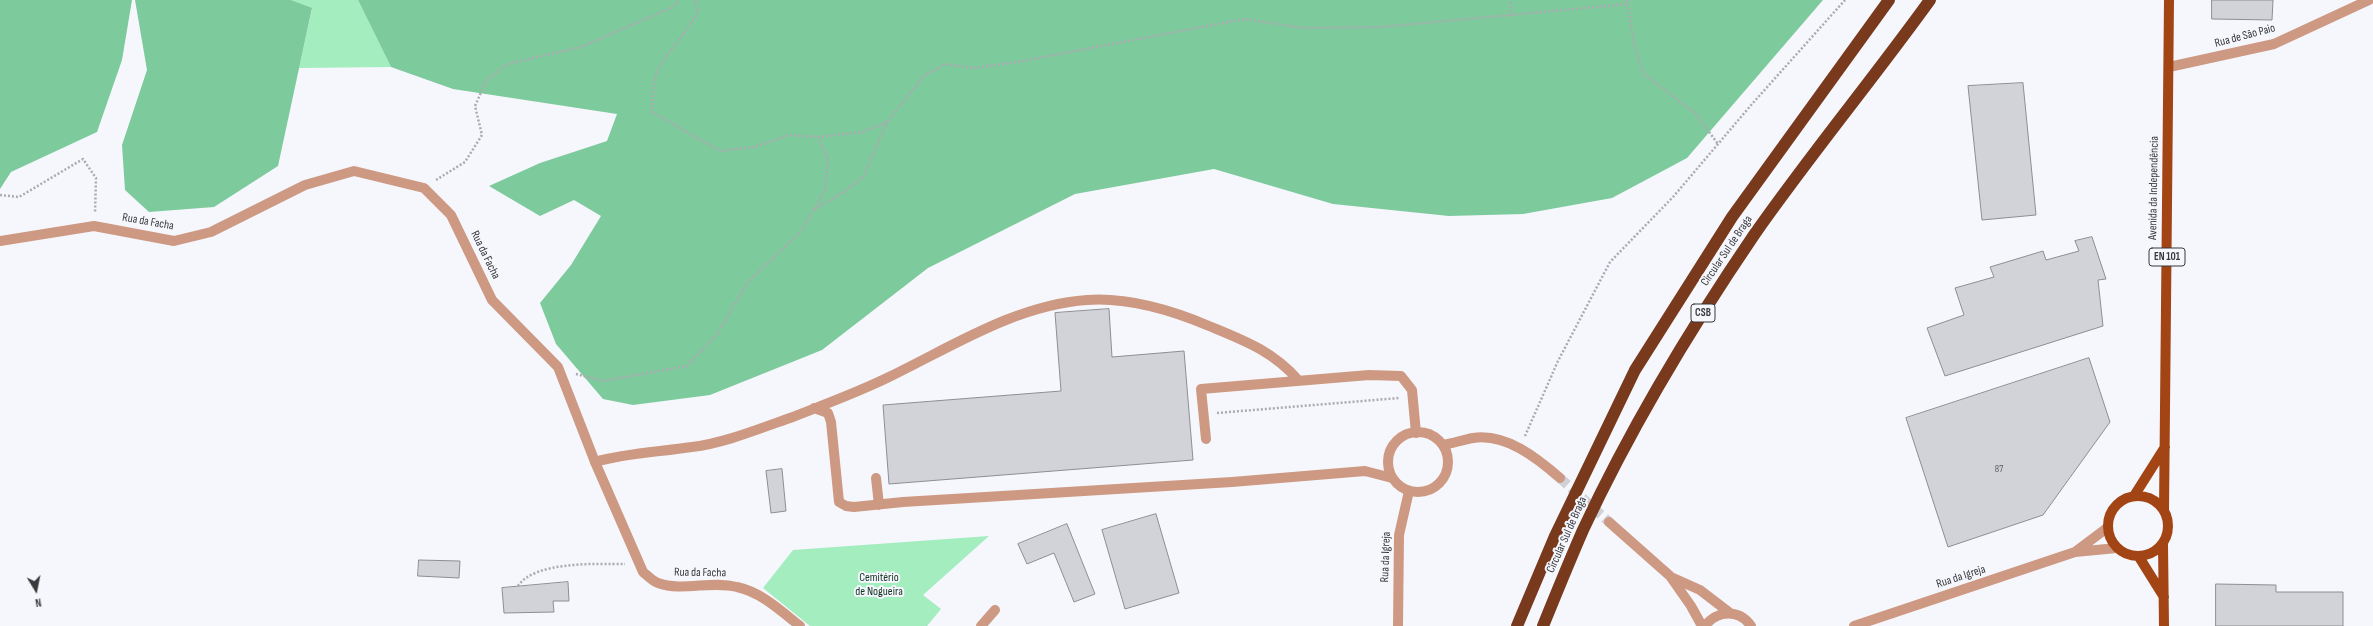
<!DOCTYPE html>
<html>
<head>
<meta charset="utf-8">
<style>
	body { margin:0 }
	#map { position:relative; width:2373px; height:626px; overflow:hidden; background:#f5f7fd; font-family:"Sofia Sans Condensed",sans-serif }
	canvas { display:block }
	.north { position:absolute; left:16px; top:570px; width:40px; height:40px; -webkit-text-stroke:3px #f5f7fd; paint-order:stroke; rotate:170deg; font-size:11px; font-weight:700; line-height:16px; text-align:center; color:#38393b }
	.north::after { content:''; display:block; margin:auto; width:14px; height:18px; background:#38393b; clip-path:polygon(50% 0,100% 100%,50% 72%,0 100%) }
</style>
</head>
<body>
<div id="map">
<canvas width="2373" height="626"></canvas>
<div class="north">N</div>
</div>
<script>
const c = document.querySelector('canvas').getContext('2d');
c.lineJoin = 'round';
function fillPath(path, color) { c.fillStyle = color; c.fill(path, 'evenodd'); }
function stroke(path, color, width, dash) { c.strokeStyle = color; c.lineWidth = width; c.lineCap = dash ? 'butt' : 'round'; c.setLineDash(dash || []); c.stroke(path); }
function write(font, color, halo, rows, align = 'center') {
  c.font = font + ' "Sofia Sans Condensed",sans-serif'; c.lineWidth = 4; c.setLineDash([]); c.textBaseline = 'middle'; c.strokeStyle = halo; c.fillStyle = color; for (const [text, x, y, turn = 0] of rows) {
    c.save(); c.translate(x, y); c.rotate((+turn || 0) * Math.PI / 180); c.textAlign = isNaN(turn) ? turn : align; if (halo) c.strokeText(text, 0, 0); c.fillText(text, 0, 0); c.restore();
  }
}
const green = new Path2D(`
	M291 0H358L391 67 299 68 312 9Z
	M989 536 923 595 941 609 927 626H810L763 588 793 550Z`);
const forest = new Path2D(`
	M0 0H132L122 60 97 132 11 172 0 189Z
	M135 0H291L312 8 278 166 214 207 149 212 125 190 122 145 147 70Z
	M358 0H1823L1687 158 1612 198 1523 214 1449 216 1333 204 1214 169 1075 194 928 268 822 350 710 395 633 405 603 399 556 344 540 303 571 265 601 216 574 200 540 216 489 186 540 163 607 141 617 114 453 89 391 67Z`);
const building = new Path2D(`
	M2212 0H2273L2272 20 2212 19Z
	M2023 83 2036 215 1982 220 1968 86Z
	M2092 237 2106 279 2098 280 2103 326 1945 376 1927 328 1964 315 1955 288 1994 277 1990 267 2043 251 2046 260 2079 251 2075 241Z
	M1109 309 1112 357 1184 351 1193 460 889 484 883 405 1061 391 1055 313Z
	M2089 358 2110 422 2043 515 1948 547 1906 418Z
	M782 469 786 511 771 513 766 471Z
	M1156 514 1179 593 1125 609 1102 530Z
	M1067 524 1095 594 1074 602 1054 553 1027 564 1018 544Z
	M419 560 460 561 459 578 418 576Z
	M568 582 569 601H553L554 612 504 613 502 588Z
	M2216 584 2276 585V592H2343V626H2216Z`);
const tertiaryTunnel = new Path2D(`
	M1560 478 1609 522`);
const path = new Path2D(`
	M1627 0 1634 42 1643 73 1695 113 1718 144
	M1510 16 1511 0
	M818 137 863 132 887 122 924 76 945 64 974 68 1017 62 1244 19 1304 28 1381 27 1627 4
	M436 180 465 162 482 135 475 106 486 81 507 64 581 47 673 7 679 0
	M0 195 19 197 83 159 96 178 95 213
	M815 209 844 192 864 176 887 122
	M576 374 603 381 687 366 718 333 747 283 802 230 825 190 828 158 818 137 789 135 754 147 720 151 652 112C653 103 652 91 654 81 661 55 687 35 698 11L695 0
	M1217 413 1399 398
	M1525 436 1558 361 1610 262 1673 197 1752 104 1845 0
	M518 586C535 561 595 564 625 564`);
const service = new Path2D(`
	M814 408 828 413 831 422 839 502 846 506 854 507 903 502 1232 482 1365 471 1392 478
	M1206 439 1201 389 1369 375 1401 376 1412 390 1416 433
	M595 462C626 453 659 452 692 447 725 443 758 429 790 418 823 405 859 392 891 376 953 346 1016 305 1087 300 1128 297 1171 310 1209 326 1243 340 1273 351 1298 380
	M876 478 879 505`);
const minor = new Path2D(`
	M2169 67 2274 44 2369 0
	M0 241 94 226 174 241 211 232 305 185 354 171 424 188 451 215 492 300 558 367 595 462 643 572C647 575 652 581 658 583 683 592 711 580 737 587 761 592 781 611 800 626
	M981 626 995 610`);
const tertiary = new Path2D(`
	M1388 462a30 30 0 1 1 60 0a30 30 0 1 1-60 0Z
	M1443 445C1453 443 1463 440 1473 438 1506 433 1537 458 1560 478
	M1609 522 1670 576 1691 606 1702 626
	M2075 552 2107 528
	M1671 577 1700 590 1730 613
	M1398 626 1399 535 1409 491
	M1705 626C1717 610 1739 609 1751 626
	M1854 626 2075 552 2117 548`);
const primary = new Path2D(`
	M2108 526a30 30 0 1 1 60 0a30 30 0 1 1-60 0Z
	M2134 496 2165 447
	M2164 510 2169 0
	M2163 544 2164 626
	M2139 557 2164 597`);
const motorway = new Path2D(`
	M1517 626 1555 536 1635 370 1732 217 1889 0
	M1543 626C1556 594 1569 562 1583 530 1631 427 1690 329 1754 235 1810 155 1873 79 1930 0`);
const numberNames = [
	["87",1999,469]
];
const shields = [
	[2167,257,36],
	[1703,313,24]
];
const shieldNames = [
	["EN 101",2167,257],
	["CSB",1703,313]
];
const streetNames = [
	["Rua de São Paio",2245,36,-15],
	["Avenida da Independência",2154,188,-89],
	["Rua da Facha",148,222,10],
	["Circular Sul de Braga",1727,251,-56],
	["Rua da Facha",485,255,64],
	["Circular Sul de Braga",1567,535,-66],
	["Rua da Igreja",1386,557,-88],
	["Rua da Facha",700,573,1],
	["Rua da Igreja",1961,577,-18]
];
const parkNames = [
	["Cemitério",879,578],
	["de Nogueira",879,592]
];
fillPath(green, '#a3edbf');
fillPath(forest, '#7dca9c');
fillPath(building, '#d1d3d8');
stroke(building, '#8c8e93', 1);
stroke(tertiaryTunnel, '#cfd1d6', 10, [10, 5]);
stroke(path, '#aaabb0', 2.5, [2, 2]);
stroke(service, '#ce9982', 10);
stroke(minor, '#ce9982', 10);
stroke(tertiary, '#ce9982', 10);
stroke(primary, '#a24413', 10);
stroke(motorway, '#78391d', 12);
write('10px', '#5e6062', null, numberNames);
for (const [x, y, w] of shields) { const box = new Path2D(); box.roundRect(x - w / 2, y - 9, w, 18, 3); c.fillStyle = '#f5f7fd'; c.fill(box); stroke(box, '#38393b', 1); }
write('bold 11px', '#38393b', null, shieldNames);
write('12px', '#38393b', '#f5f7fd', streetNames);
write('12px', '#10321f', '#f5f7fd', parkNames);
</script>
</body>
</html>
